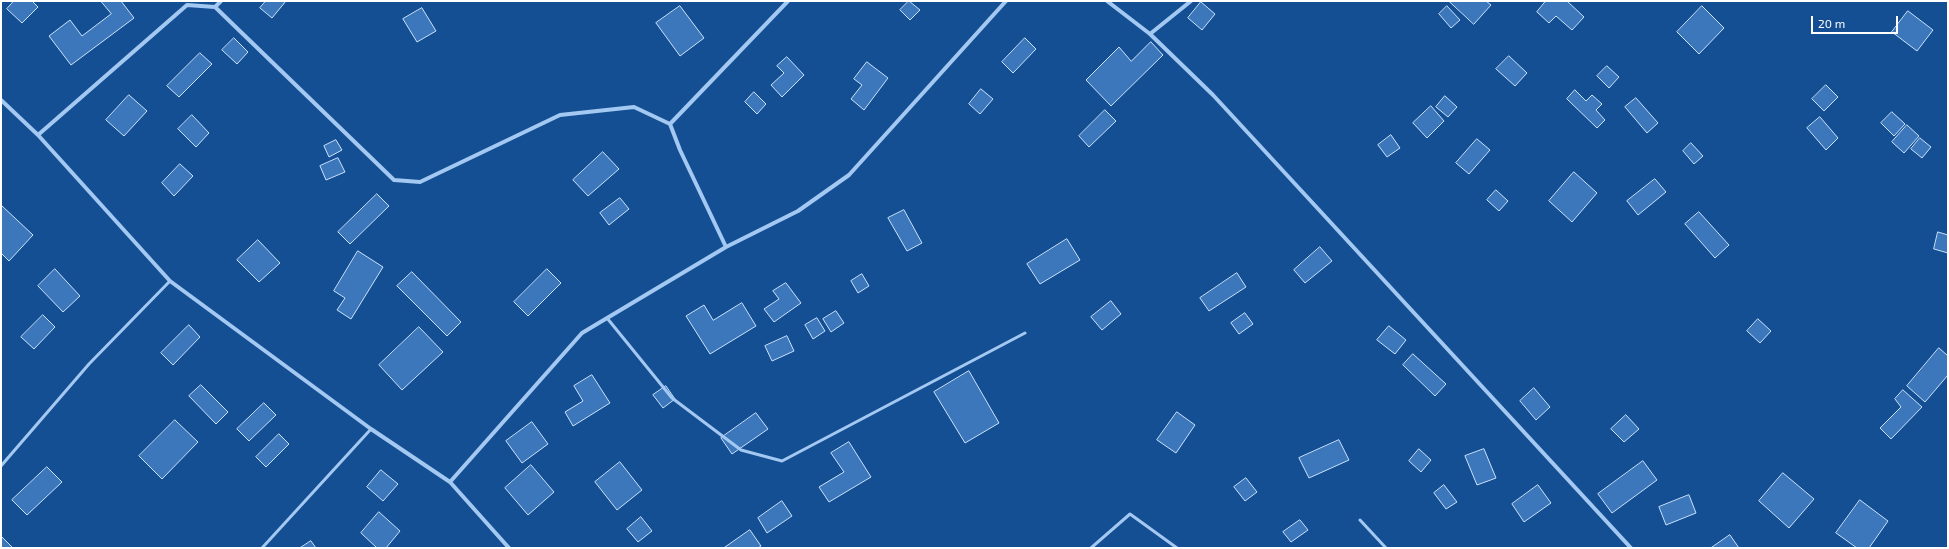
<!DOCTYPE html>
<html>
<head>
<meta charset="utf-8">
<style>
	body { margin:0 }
	#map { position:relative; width:1949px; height:549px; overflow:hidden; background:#144e93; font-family:"Exo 2",sans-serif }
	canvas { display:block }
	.frame { position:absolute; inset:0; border:2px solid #fff; pointer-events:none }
	.scale { position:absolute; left:1811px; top:16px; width:87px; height:18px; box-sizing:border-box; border:2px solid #fff; border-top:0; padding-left:5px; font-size:12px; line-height:14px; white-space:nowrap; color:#fff; -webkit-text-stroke:3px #144e93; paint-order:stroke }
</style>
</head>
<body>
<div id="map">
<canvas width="1949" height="549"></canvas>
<div class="frame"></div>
<div class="scale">20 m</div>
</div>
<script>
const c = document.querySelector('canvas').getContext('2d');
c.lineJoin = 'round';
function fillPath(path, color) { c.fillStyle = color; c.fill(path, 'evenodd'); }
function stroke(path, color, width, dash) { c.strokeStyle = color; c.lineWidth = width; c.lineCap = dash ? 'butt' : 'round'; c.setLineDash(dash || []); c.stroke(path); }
const building = new Path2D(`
	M14 1H32L38 7 22 23 7 9Z
	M101 1H121L134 18 71 65 49 36 70 20 82 36 111 14Z
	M266 1H286L272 18 260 8Z
	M909 1 920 10 910 20 900 10Z
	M1449 1H1486L1491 5 1474 24Z
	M1546 1H1567L1584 17 1572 30 1556 16 1549 23 1537 12Z
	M1201 2 1215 14 1202 30 1188 18Z
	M680 6 704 38 680 56 656 23Z
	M1447 6 1460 20 1451 28 1439 14Z
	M1702 6 1724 28 1699 54 1677 32Z
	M422 8 436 31 417 42 403 19Z
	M1908 11 1933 30 1917 51 1892 32Z
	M234 38 248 52 237 64 222 50Z
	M1025 38 1036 49 1013 73 1002 62Z
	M1151 42 1163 55 1111 106 1086 80 1119 47 1131 61Z
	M200 53 212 64 179 97 167 86Z
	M1509 56 1527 73 1515 86 1496 69Z
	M787 57 804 75 782 97 771 85 784 73 777 66Z
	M867 62 888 78 864 110 851 99 862 85 854 79Z
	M1607 66 1619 77 1609 88 1597 76Z
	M1826 85 1838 97 1824 111 1812 99Z
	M981 89 993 99 980 114 969 104Z
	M1575 90 1586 101 1592 95 1602 104 1596 110 1605 120 1597 128 1567 99Z
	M754 92 766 104 757 114 745 102Z
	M129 95 147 111 124 136 106 120Z
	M1445 96 1457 107 1448 117 1436 107Z
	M1636 98 1658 123 1647 133 1625 107Z
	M1431 106 1444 121 1427 138 1413 123Z
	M1105 110 1116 121 1089 147 1079 136Z
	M1892 112 1905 124 1894 136 1881 123Z
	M192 115 209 133 196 147 178 129Z
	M1820 117 1838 138 1826 150 1807 128Z
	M1907 125 1919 136 1904 153 1892 142Z
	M1391 135 1400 148 1387 157 1378 145Z
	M1920 138 1931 147 1922 158 1911 149Z
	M1477 139 1490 150 1469 174 1456 163Z
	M336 140 342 150 329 157 324 146Z
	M1691 143 1703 156 1694 164 1683 151Z
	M603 152 619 169 588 196 573 180Z
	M338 158 345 172 326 180 320 166Z
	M180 164 193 176 174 196 162 183Z
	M1574 172 1597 193 1572 222 1549 201Z
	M1655 179 1666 192 1638 215 1627 201Z
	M1496 190 1508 201 1499 211 1487 200Z
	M377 194 389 206 350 244 338 232Z
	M620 198 629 209 609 225 600 213Z
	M1 205 33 235 9 261 1 253Z
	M904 210 922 243 907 251 888 218Z
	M1699 212 1729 245 1715 258 1685 224Z
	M1938 232 1948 235V253L1934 249Z
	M1067 239 1080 260 1040 284 1027 264Z
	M258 240 280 263 259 282 237 260Z
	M1320 247 1332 261 1305 283 1294 270Z
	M358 251 383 267 351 319 337 310 345 298 334 291Z
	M55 269 80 296 63 312 38 286Z
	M547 269 561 283 528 316 514 302Z
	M412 272 461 322 447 336 397 286Z
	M1237 273 1246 287 1209 311 1200 298Z
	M862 274 869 286 858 293 851 281Z
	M786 283 801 303 774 322 764 309 779 299 773 291Z
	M1111 301 1121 314 1102 330 1091 317Z
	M742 303 756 326 710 354 686 316 704 305 713 320Z
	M836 311 844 323 831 332 823 319Z
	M1245 313 1253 324 1239 334 1231 323Z
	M43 315 55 327 34 349 21 337Z
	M817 318 825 331 813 339 805 325Z
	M1758 319 1771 331 1760 343 1747 331Z
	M189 325 200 337 173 365 161 353Z
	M1389 326 1406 340 1395 354 1377 340Z
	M419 327 443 352 402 390 379 365Z
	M787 336 794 351 772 361 765 346Z
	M1939 348 1948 356V375L1925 402 1907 386Z
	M1413 354 1446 384 1435 396 1403 365Z
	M969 371 999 423 965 443 934 392Z
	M592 375 610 403 573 426 565 412 583 401 574 386Z
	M201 385 228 412 216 424 189 396Z
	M666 386 675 399 663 408 653 395Z
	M1534 388 1550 407 1536 420 1520 401Z
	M1903 390 1922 407 1891 439 1880 428 1901 407 1895 399Z
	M264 403 276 415 249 441 237 429Z
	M1177 412 1195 425 1176 453 1157 440Z
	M756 413 768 429 732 454 721 438Z
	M1626 415 1639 429 1624 442 1611 429Z
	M175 420 198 442 162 479 139 456Z
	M532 422 548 444 522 463 506 441Z
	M279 434 289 444 266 467 256 457Z
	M1339 440 1349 460 1309 478 1299 458Z
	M849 442 871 477 829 502 819 487 844 472 831 453Z
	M1419 449 1431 460 1421 472 1409 461Z
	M1484 449 1496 478 1477 485 1465 456Z
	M1643 461 1657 480 1612 513 1598 494Z
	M620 462 642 490 617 510 595 482Z
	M531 465 554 492 528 515 505 488Z
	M47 467 62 482 27 515 12 500Z
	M381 470 398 484 383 501 367 487Z
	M1783 473 1814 499 1789 528 1759 501Z
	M1246 478 1257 492 1245 501 1234 487Z
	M1444 485 1457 502 1446 509 1434 493Z
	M1538 485 1551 503 1524 522 1512 504Z
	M1689 495 1696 513 1666 525 1659 507Z
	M1860 500 1888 521 1869 548H1857L1836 533Z
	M782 501 792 516 767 533 758 518Z
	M379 512 400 531 386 548H377L361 533Z
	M641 517 652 531 638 542 627 529Z
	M1300 520 1308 530 1291 542 1283 532Z
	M750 530 761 546 758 548H724Z
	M1730 535 1739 548H1711Z
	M1 536 13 548H1Z
	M311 541 316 548H300Z`);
const service = new Path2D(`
	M607 318 672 398 741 450 782 461 1025 333
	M1 466 89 364 170 281
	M1360 520 1386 548
	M262 548 371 429
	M1091 548 1130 514 1177 548`);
const minor = new Path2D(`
	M1107 1 1150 34 1213 95 1631 548
	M215 7 394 180 420 182 560 115 634 107 670 124 680 150 726 247
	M1150 34 1191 1
	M1 100 38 135 170 281 371 429 450 482 509 548
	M670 124 788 1
	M38 135 187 5 215 7 221 1
	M450 482 582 333 726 247 798 211 849 175 1006 1`);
fillPath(building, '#3d77bb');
stroke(building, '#cae2fc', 1);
stroke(service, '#a3c8f2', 3);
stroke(minor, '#a3c8f2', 4);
</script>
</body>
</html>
